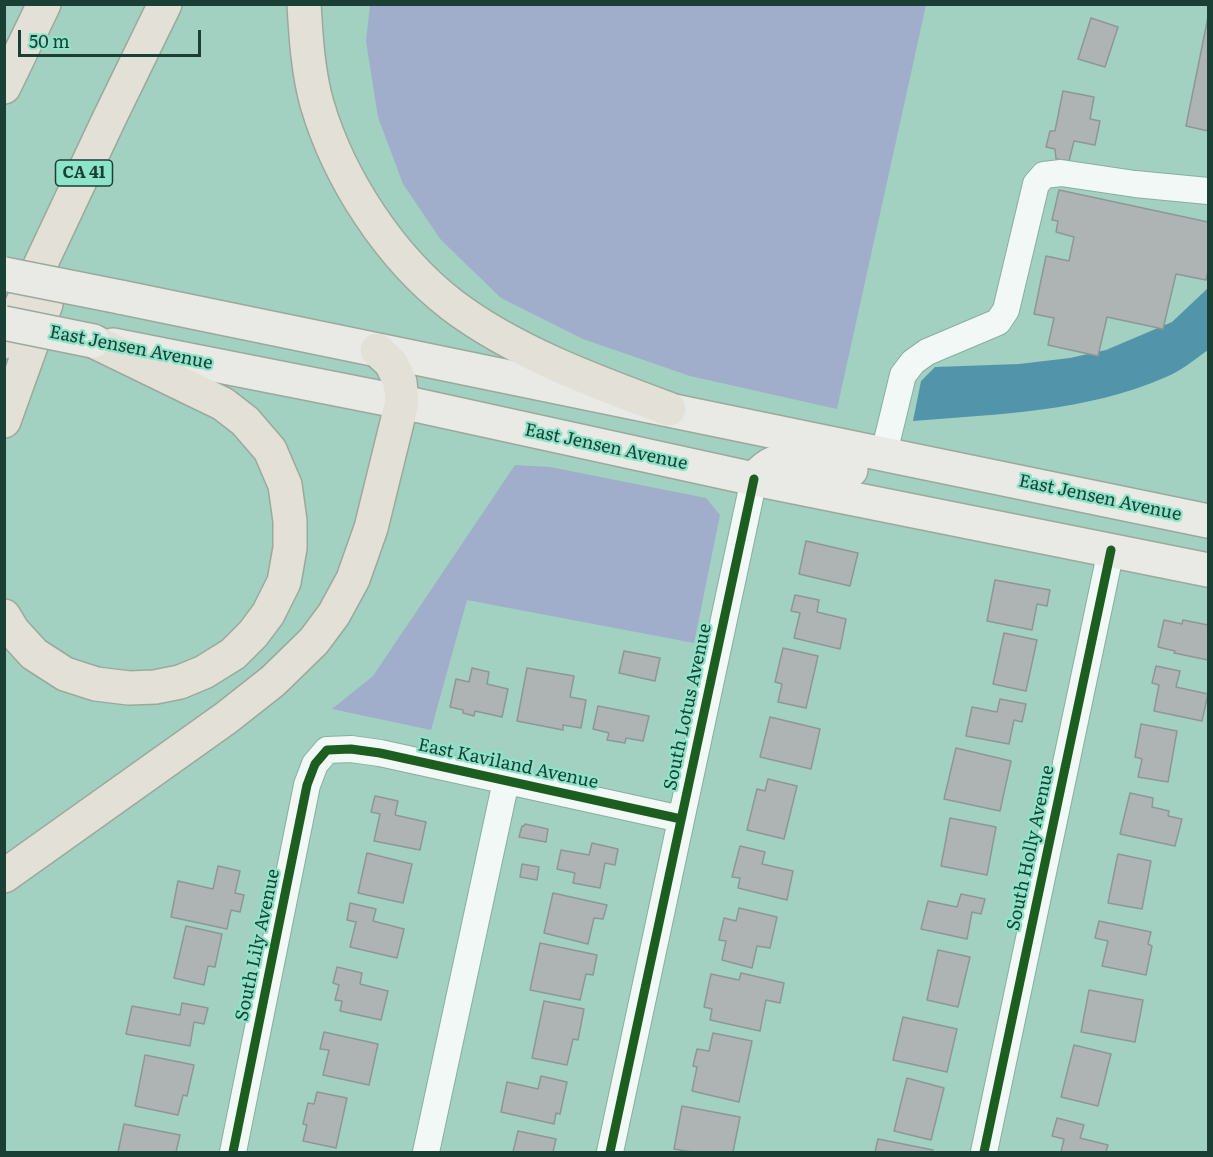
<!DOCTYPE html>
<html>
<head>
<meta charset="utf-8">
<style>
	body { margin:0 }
	#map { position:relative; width:1213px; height:1157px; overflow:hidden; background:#a2d0c1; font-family:Literata,serif }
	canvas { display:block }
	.frame { position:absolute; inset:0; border:6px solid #1a3f34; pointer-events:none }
	.scale { position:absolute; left:18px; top:30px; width:183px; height:27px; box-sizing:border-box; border:3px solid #1a3f34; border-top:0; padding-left:8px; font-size:18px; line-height:21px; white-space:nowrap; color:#1a3f34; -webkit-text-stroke:4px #8ee4c8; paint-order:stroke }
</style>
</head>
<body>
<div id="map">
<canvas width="1213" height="1157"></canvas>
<div class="frame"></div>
<div class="scale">50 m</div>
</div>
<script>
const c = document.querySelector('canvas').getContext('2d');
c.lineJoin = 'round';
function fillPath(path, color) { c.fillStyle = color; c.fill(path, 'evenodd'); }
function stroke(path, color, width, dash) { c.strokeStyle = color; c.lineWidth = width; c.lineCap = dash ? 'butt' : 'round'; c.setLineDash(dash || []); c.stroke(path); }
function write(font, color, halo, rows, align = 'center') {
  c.font = font + ' Literata,serif'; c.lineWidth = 4.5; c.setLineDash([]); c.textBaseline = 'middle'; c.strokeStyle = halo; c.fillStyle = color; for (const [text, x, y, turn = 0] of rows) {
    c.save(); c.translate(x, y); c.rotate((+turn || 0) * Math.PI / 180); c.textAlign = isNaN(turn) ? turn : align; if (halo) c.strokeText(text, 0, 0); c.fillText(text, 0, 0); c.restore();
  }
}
const green = new Path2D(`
	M370 5H926L837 409 690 376 583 339 501 298 441 240 403 184 378 117 366 41Z
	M515 465 550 467 706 498 720 515 694 643 467 600 431 730 332 709 373 676Z`);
const water = new Path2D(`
	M1208 288V350C1195 359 1181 371 1166 377 1086 412 999 414 913 421L921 381 935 367 1019 364 1070 358 1106 350 1172 322Z`);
const building = new Path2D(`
	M1208 17V131L1186 126Z
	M1091 18 1118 27 1105 67 1078 59Z
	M1063 91 1094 97 1090 119 1100 121 1095 145 1074 141 1069 161 1056 159 1055 149 1046 147 1050 131H1055Z
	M1059 190 1208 222V271L1206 280 1176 274 1163 329 1107 317 1098 356 1048 345 1054 318 1034 314 1046 256 1069 261 1074 237 1056 232 1058 221 1052 220Z
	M806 541 858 553 850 586 799 574Z
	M995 580 1050 590 1047 606 1037 604 1032 630 987 621Z
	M795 595 819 600 817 612 846 619 840 649 794 638 800 613 791 611Z
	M1164 620 1182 624 1183 620 1208 625V660L1174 653 1175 651 1158 647Z
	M1004 633 1037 640 1026 691 993 684Z
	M783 648 818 656 806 708 778 702 782 684 775 682Z
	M624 651 660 658 655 681 619 673Z
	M1156 666 1180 671 1176 687 1208 694 1202 721 1154 711 1159 685 1152 683Z
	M472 668 489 672 487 684 508 689 502 717 475 711 474 716 463 713V710L450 707 456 679 469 682Z
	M527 668 574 676 570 697 586 700 581 728 563 725V730L517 721Z
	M1000 699 1026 704 1022 722 1014 720 1009 744 966 736 972 707 997 712Z
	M598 706 649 716 643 741 626 738 625 743 607 740 609 733 593 729Z
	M770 717 820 729 811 769 760 757Z
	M1141 724 1177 731 1168 782 1138 777 1142 759 1135 757Z
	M956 748 1011 761 1000 811 944 799Z
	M768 779 797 786 784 839 747 830 757 789 765 791Z
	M1130 793 1153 798 1152 807 1169 811 1168 816 1182 819 1175 846 1120 834Z
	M375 796 398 801 395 815 426 822 420 850 374 841 380 814 371 812Z
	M950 818 996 827 987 875 941 866Z
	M525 824 548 829 546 842 519 837 522 826H524Z
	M592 843 618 849 615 865 605 863 600 888 573 883 575 873 557 869 561 850 589 855Z
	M740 846 765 852 762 864 793 871 787 900 738 888 740 878 732 877Z
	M367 853 412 864 403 903 358 893Z
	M1118 854 1151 861 1142 909 1108 903Z
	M522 864 539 867 537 880 520 877Z
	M218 866 240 871 235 893 244 895 240 912 231 910 227 929 171 917 178 881 213 889Z
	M553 893 607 905 603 919 594 918 588 944 544 933Z
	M961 894 985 899 981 914 972 912 967 939 921 929 928 901 957 907Z
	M350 903 376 909 373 921 404 929 397 958 350 947 356 922 347 920Z
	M739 908 777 917 770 948 757 946 752 968 722 960 726 941 719 940 724 918 736 921Z
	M1099 921 1151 932 1148 944 1152 946 1146 975 1102 966 1108 941 1095 938Z
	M186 926 222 934 215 967 208 966 204 985 174 978Z
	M540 943 597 955 593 975 586 974 580 1000 530 990Z
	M938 950 970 957 958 1007 927 1000Z
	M337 967 362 973 360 984 388 991 381 1020 340 1011 342 1001 335 1000 339 985 333 983Z
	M741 973 784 983 780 1003 766 1000 760 1031 710 1020 712 1009 704 1007 711 974 739 980Z
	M1089 990 1143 1000 1135 1042 1081 1032Z
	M544 1001 584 1009 578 1040 573 1039 567 1065 532 1058Z
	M182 1003 208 1008 204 1024 194 1022 190 1046 126 1034 132 1006 180 1015Z
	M903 1017 957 1029 947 1072 893 1060Z
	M324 1032 378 1044 369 1085 323 1075 329 1050 320 1049Z
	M713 1033 752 1041 739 1102 692 1091 697 1067 693 1066 697 1049 709 1051Z
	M1074 1045 1111 1054 1098 1106 1061 1097Z
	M145 1055 194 1065 187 1096 183 1095 178 1115 135 1106Z
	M541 1076 567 1082 560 1114 556 1113 554 1124 501 1112 507 1082 538 1089Z
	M907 1078 944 1088 931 1140 894 1131Z
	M317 1092 347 1098 336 1148 303 1141 307 1125 303 1124 308 1103 314 1104Z
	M682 1106 740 1117 733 1152H692L674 1149Z
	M1057 1118 1084 1125 1080 1138 1108 1145 1106 1152H1061L1064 1139 1052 1136Z
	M124 1124 180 1135 176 1152H118Z
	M518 1131 556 1139 553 1152H513Z
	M878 1139 933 1150 932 1152H875Z`);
const minor = new Path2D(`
	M884 453 903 375 913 362 927 352 998 322 1006 310 1036 184 1044 175 1061 173 1135 184 1208 191
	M233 1152 307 785 315 764 327 750 351 749 380 753 681 819
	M426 1152 506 781
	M610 1152 754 479
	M984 1152 1111 550`);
const major = new Path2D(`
	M120 297 1208 521
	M113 345 402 402 754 479 1208 570
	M754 479C759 474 765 467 772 464 794 454 828 465 851 470`);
const highway = new Path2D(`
	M304 4C306 38 308 72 317 104 339 179 390 257 452 305 514 352 596 382 669 409
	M4 87 44 4
	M4 342 109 119 165 4
	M4 421 46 304
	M4 616 13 631 34 654 65 674 96 684 129 688 155 687 180 682 204 672 233 654 253 634 268 614 284 582 290 548V521L285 485 270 450 245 421 223 404 93 341
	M4 876 226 718 273 681 314 641 334 614 353 579 371 528 402 402 400 382 391 363 377 350`);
const majorBridge = new Path2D(`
	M4 274 120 297
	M4 323 93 341`);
const cycleway = new Path2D(`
	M233 1152 307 785 315 764 327 750 351 749 380 753 681 819
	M610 1152 754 479
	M984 1152 1111 550`);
const shields = [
	[84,173,57]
];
const shieldNames = [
	["CA 41",84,173]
];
const streetNames = [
	["East Jensen Avenue",131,348,11],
	["East Jensen Avenue",606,447,12],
	["East Jensen Avenue",1100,498,12],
	["South Lotus Avenue",688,707,-78],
	["East Kaviland Avenue",508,764,12],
	["South Holly Avenue",1031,848,-78],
	["South Lily Avenue",258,945,-78]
];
fillPath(green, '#a0aecc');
fillPath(water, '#5295aa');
fillPath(building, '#aeb4b4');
stroke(building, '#8e9796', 1.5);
stroke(minor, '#88aea2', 28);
stroke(major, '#9ba99c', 36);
stroke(highway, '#9ba99c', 36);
stroke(minor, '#f1f8f6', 26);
stroke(major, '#e9eae5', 33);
stroke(highway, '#e3e0d8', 33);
stroke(majorBridge, '#9ba99c', 36, []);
stroke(majorBridge, '#e9eae5', 33);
stroke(cycleway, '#1b5e20', 9);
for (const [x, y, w] of shields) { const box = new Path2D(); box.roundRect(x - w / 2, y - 13, w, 26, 4.5); c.fillStyle = '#8ee4c8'; c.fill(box); stroke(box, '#1a3f34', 1.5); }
write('bold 16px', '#1a3f34', null, shieldNames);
write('18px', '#1a3f34', '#8ee4c8', streetNames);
</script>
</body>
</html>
